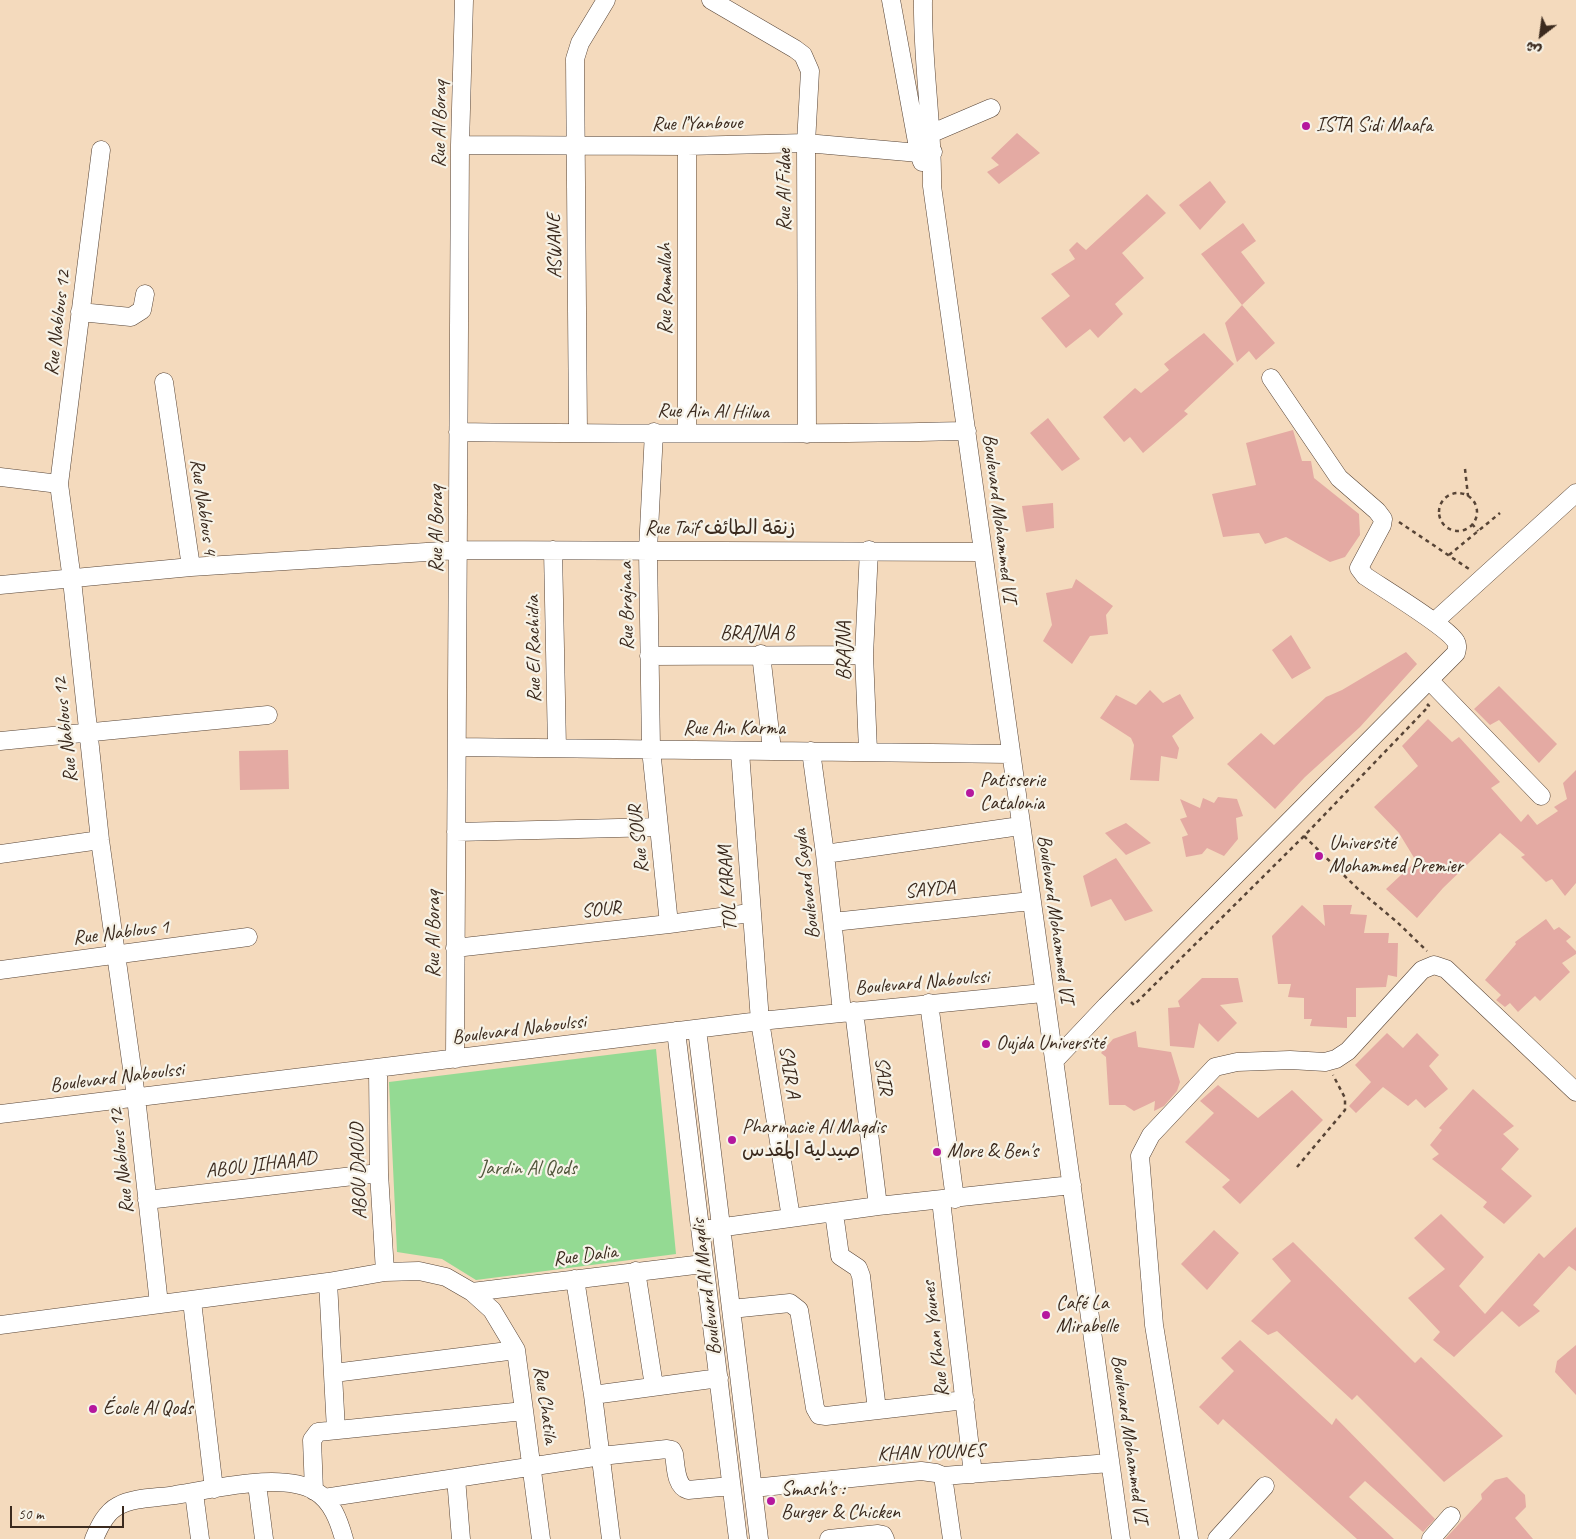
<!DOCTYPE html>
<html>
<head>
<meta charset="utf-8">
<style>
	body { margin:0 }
	#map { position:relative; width:1576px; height:1539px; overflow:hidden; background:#f4dabd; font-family:Caveat,"Playpen Sans Arabic",sans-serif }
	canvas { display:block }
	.north { position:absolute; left:1516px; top:10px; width:50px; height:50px; -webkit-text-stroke:4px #f7f3e8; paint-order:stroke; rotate:210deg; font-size:14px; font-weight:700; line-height:20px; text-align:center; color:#3b2a1e }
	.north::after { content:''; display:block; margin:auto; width:18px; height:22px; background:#3b2a1e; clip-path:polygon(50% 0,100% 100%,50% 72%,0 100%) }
	.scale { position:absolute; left:10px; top:1506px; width:114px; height:22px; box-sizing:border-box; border:2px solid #3b2a1e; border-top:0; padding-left:6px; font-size:15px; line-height:18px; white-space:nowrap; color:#3b2a1e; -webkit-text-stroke:4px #f7f3e8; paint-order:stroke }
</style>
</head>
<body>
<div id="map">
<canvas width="1576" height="1539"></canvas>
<div class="north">ش</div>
<div class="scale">50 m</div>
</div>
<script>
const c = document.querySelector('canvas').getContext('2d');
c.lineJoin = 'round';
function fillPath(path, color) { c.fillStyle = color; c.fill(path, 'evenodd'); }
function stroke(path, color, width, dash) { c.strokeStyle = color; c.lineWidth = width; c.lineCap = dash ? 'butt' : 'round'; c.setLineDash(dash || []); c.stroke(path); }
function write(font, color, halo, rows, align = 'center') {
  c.font = font + ' Caveat,"Playpen Sans Arabic",sans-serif'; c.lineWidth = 4.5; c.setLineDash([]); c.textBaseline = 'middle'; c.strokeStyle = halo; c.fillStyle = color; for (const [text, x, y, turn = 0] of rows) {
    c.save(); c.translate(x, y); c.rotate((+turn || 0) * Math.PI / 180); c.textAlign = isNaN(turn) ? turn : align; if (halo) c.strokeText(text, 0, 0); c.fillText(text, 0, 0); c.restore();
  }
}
const green = new Path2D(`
	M656 1049 676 1254 476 1280 442 1259 397 1252 389 1082Z`);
const building = new Path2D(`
	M1017 133 1040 153 999 184 987 172 999 165 991 158Z
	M1210 181 1226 202 1200 230 1179 205Z
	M1147 194 1166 213 1122 253 1144 278 1115 304 1123 314 1098 338 1090 329 1066 348 1041 318 1070 296 1051 274 1075 259 1069 250 1077 242 1086 250Z
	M1243 223 1256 241 1241 252 1265 283 1242 305 1201 254Z
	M1242 305 1275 343 1256 360 1249 351 1237 362 1225 323Z
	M1204 333 1234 364 1184 411 1188 414 1143 453 1130 437 1124 442 1103 417 1135 388 1141 393 1169 370 1164 364Z
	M1048 418 1080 459 1062 471 1030 433Z
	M1293 430 1302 461H1311L1314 478 1359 514 1360 535 1345 557 1330 562 1286 537 1265 544 1259 533 1223 537 1212 494 1256 485 1246 443Z
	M1053 503 1054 528 1026 532 1022 506Z
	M1076 579 1113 606 1106 615 1108 634 1090 636 1072 664 1043 641 1052 625 1046 593 1072 588Z
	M1291 635 1311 668 1292 679 1272 650Z
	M1406 652 1417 664 1360 727 1305 777 1275 809 1227 764 1261 733 1274 745 1326 697 1342 690Z
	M1499 686 1557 744 1539 763 1499 720 1490 725 1474 709Z
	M1150 690 1163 703 1180 694 1194 718 1172 736 1179 748 1177 759 1161 756 1159 781 1130 780 1134 745 1131 738 1100 718 1116 695 1136 705Z
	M1428 719 1452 742 1459 737 1500 782 1491 788 1521 822 1528 814 1537 825 1558 811 1554 807 1567 799 1563 783 1576 770V883L1565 896 1552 879 1546 882 1521 857 1525 855 1500 833 1443 888 1417 918 1386 889 1416 861 1399 833 1374 807 1418 766 1402 746Z
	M288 750 289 789 240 790 239 751Z
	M1218 797 1237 799 1243 816 1236 818 1238 839 1224 856 1207 848 1202 854 1186 857 1182 837 1188 835 1180 819 1187 817 1180 799 1200 808 1203 798 1214 803Z
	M1126 823 1151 843 1126 855 1105 833Z
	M1116 858 1153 911 1125 921 1111 899 1091 907 1083 876Z
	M1302 905 1325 926 1323 905H1352L1350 914 1367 915 1364 933H1389L1388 943H1398L1397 977 1388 975 1386 987 1356 988V1017H1347V1028L1310 1026 1312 1019H1304V998L1288 997 1291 984H1278L1272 936Z
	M1546 919 1554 930 1559 927 1571 937 1566 941 1576 951V954L1562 963 1570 972 1540 1001 1535 996 1518 1012 1510 1003 1505 1007 1496 1000 1501 995 1485 980 1516 944 1515 942Z
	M1202 978H1238L1243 1002 1220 1005 1237 1023 1218 1042 1199 1023 1194 1048 1170 1046 1168 1008 1180 1007 1178 1001Z
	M1136 1031 1138 1047 1171 1052 1180 1082 1177 1091 1164 1106 1154 1111 1155 1101 1134 1111 1125 1105H1109L1106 1057 1101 1053 1113 1039Z
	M1387 1033 1403 1048 1417 1033 1439 1055 1429 1066 1448 1089 1425 1108 1416 1099 1408 1106 1383 1087 1356 1113 1349 1106 1371 1082 1355 1065Z
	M1218 1085 1258 1118 1292 1090 1323 1120 1240 1204 1222 1187 1230 1180 1185 1142 1214 1113 1200 1101Z
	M1473 1089 1514 1126 1503 1134 1519 1149 1501 1169 1532 1196 1504 1224 1483 1207 1487 1202 1432 1159 1439 1154 1430 1145 1442 1130 1439 1128Z
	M1441 1214 1484 1257 1459 1286 1485 1314 1539 1253 1544 1258 1576 1227V1271L1569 1266 1533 1305 1540 1311 1519 1327 1502 1311 1454 1357 1433 1340 1440 1332 1408 1298 1445 1269 1414 1238Z
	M1214 1230 1239 1253 1207 1290 1181 1264Z
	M1293 1242 1415 1363 1421 1357 1503 1436 1444 1482 1357 1395 1352 1400 1277 1331 1268 1335 1251 1321 1291 1281 1272 1259Z
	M1240 1340 1332 1425 1336 1418 1435 1519 1423 1532 1365 1481 1349 1497 1394 1539H1357L1223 1419 1218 1425 1199 1407 1234 1371 1221 1358Z
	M1576 1345V1395L1555 1372 1557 1361Z
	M1507 1477 1525 1495 1526 1507 1515 1518 1533 1539H1445L1482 1499 1481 1494 1495 1480Z`);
const path = new Path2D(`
	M1465 469 1468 496
	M1439 512a19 19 0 1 1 38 0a19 19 0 1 1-38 0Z
	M1399 522 1469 569
	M1472 524 1478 531
	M1449 555 1500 513
	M1304 836 1360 891 1397 922 1427 951
	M1131 1002 1134 1005 1304 836 1429 706 1427 704
	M1297 1167 1345 1110V1098L1333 1075`);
const minor = new Path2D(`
	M711 0 795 49 803 55 810 71 806 143 807 434
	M891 0 919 153 922 162
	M923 0C922 62 933 124 932 186L1121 1539
	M930 134 991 108
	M460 145 687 146 806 143 919 153 933 152
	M101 150 59 484 72 580 100 840 136 1097 159 1304
	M80 312 131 317 142 310 145 294
	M164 382 191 567
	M458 432C628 434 797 435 967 431
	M654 432 648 550 651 749 669 924
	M687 432V146
	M578 433 575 59 580 43 606 0
	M0 477 59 484
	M553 550 557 748
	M0 585 191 567 458 550 982 552
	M1434 622 1576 493
	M761 654 772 750
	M649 656 864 655
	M1430 681 1541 796
	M0 741 268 715
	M457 747 1010 754
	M811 751 825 854 842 1012
	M868 751 864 655 869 550
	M740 752 760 1021 791 1218
	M456 832 659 827
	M0 854 100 840
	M825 854 1020 826
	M833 922 1031 901
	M455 948 669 924 750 913
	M0 970 248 937
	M929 1003 955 1199
	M854 1011 878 1206
	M697 1029 759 1539
	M676 1031 738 1539
	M455 1059 460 145 464 0
	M1055 1060 1106 1006 1456 653C1457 649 1458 645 1456 642 1449 628 1381 587 1365 576L1359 568 1382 525 1383 519 1377 511 1339 478 1271 378
	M378 1068 379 1173 385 1272
	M0 1114 760 1021 1043 993
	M147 1200 379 1173
	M941 1200 973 1474
	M834 1213 840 1256 858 1268 861 1276 877 1410
	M710 1229 878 1206 1072 1185
	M636 1271 654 1386
	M575 1279 593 1395 611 1539
	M328 1282 336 1430
	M472 1292 703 1264
	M192 1301 214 1489
	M731 1309 790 1303 799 1310 815 1408 819 1415 826 1416 965 1400
	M0 1325 328 1282 385 1272 419 1271 446 1277 472 1292 492 1310 516 1350 541 1539
	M334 1373 516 1350
	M593 1395 719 1378
	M943 1476 952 1539
	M456 1478 461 1539
	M257 1484 264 1539
	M753 1488 921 1471 936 1473 943 1476 1110 1463
	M314 1491 312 1440 318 1432 524 1411
	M194 1493 200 1539
	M324 1498 601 1456 667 1449 672 1450 674 1454C676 1466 675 1486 688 1490L731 1486
	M94 1539C99 1527 106 1512 118 1506 134 1497 158 1498 175 1495 212 1490 281 1471 315 1491 332 1501 339 1521 344 1539
	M829 1539 878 1534 883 1535 885 1539
	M1189 1539 1154 1325 1140 1156 1151 1135 1215 1067 1237 1062 1290 1060 1325 1062 1336 1059 1348 1051 1422 970 1434 965 1446 969 1576 1092
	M1217 1539 1265 1486
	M1431 1539 1451 1516`);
const markers = [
	[1306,126,5,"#b5179e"],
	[970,793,5,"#b5179e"],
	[1319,856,5,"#b5179e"],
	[986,1044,5,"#b5179e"],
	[732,1140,5,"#b5179e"],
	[937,1152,5,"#b5179e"],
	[1046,1315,5,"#b5179e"],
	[93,1409,5,"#b5179e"],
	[771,1501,5,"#b5179e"]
];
const streetNames = [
	["Rue Al Boraq",440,124,-89],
	["Rue l’Yanboue",697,124,-1],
	["Rue Al Fidae",785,190,-90],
	["ASWANE",555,246,-91],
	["Rue Ramallah",666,289,-90],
	["Rue Nablous 12",58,323,-83],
	["Rue Ain Al Hilwa",713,412,1],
	["Rue Nablous 4",203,507,82],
	["Boulevard Mohammed VI",999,518,83],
	["Rue Al Boraq",437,529,-90],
	["Rue Taïf زنقة الطائف",720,529],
	["Rue Brajna.a",627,606,-91],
	["BRAJNA B",757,634],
	["Rue El Rachidia",534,649,-91],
	["BRAJNA",845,651,-90],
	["Rue Ain Karma",734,729],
	["Rue Nablous 12",66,730,-96],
	["Rue SOUR",639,839,-96],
	["Boulevard Sayda",807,884,-97],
	["TOL KARAM",728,888,-94],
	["SAYDA",930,890,-6],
	["SOUR",601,910,-6],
	["Boulevard Mohammed VI",1055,919,82],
	["Rue Nablous 1",121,933,-7],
	["Rue Al Boraq",434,934,-90],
	["Boulevard Naboulssi",922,983,-5],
	["Boulevard Naboulssi",519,1030,-7],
	["SAIR A",789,1072,81],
	["SAIR",883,1076,83],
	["Boulevard Naboulssi",117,1078,-7],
	["Rue Nablous 12",122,1161,-96],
	["ABOU JIHAAAD",261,1165,-7],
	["ABOU DAOUD",359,1171,-92],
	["Rue Dalia",585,1256,-7],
	["Boulevard Al Maqdis",707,1287,-97],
	["Rue Khan Younes",936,1339,-97],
	["Rue Chatila",545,1405,82],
	["Boulevard Mohammed VI",1129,1439,82],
	["KHAN YOUNES",931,1453,-2]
];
const poiNames = [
	["ISTA Sidi Maafa",1316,126],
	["Patisserie",980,781],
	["Catalonia",980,804],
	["Université",1329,844],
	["Mohammed Premier",1329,867],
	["Oujda Université",996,1044],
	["Pharmacie Al Maqdis",742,1128],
	["صيدلية المقدس",742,1151],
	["More & Ben's",947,1152],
	["Café La",1056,1304],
	["Mirabelle",1056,1327],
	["École Al Qods",103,1409],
	["Smash's :",781,1490],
	["Burger & Chicken",781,1513]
];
const parkNames = [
	["Jardin Al Qods",528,1169]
];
fillPath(green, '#94da93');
fillPath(building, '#e4aaa3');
stroke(minor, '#574436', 19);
stroke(path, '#574436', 2.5, [4, 4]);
stroke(minor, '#fff', 18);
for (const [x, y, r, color] of markers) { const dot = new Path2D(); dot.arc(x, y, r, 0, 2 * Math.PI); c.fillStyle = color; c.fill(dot); stroke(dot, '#f7f3e8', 2); }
write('20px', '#3b2a1e', '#f7f3e8', streetNames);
write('20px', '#3b2a1e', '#f7f3e8', poiNames, 'left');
write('20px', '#51563b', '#f7f3e8', parkNames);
</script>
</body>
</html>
